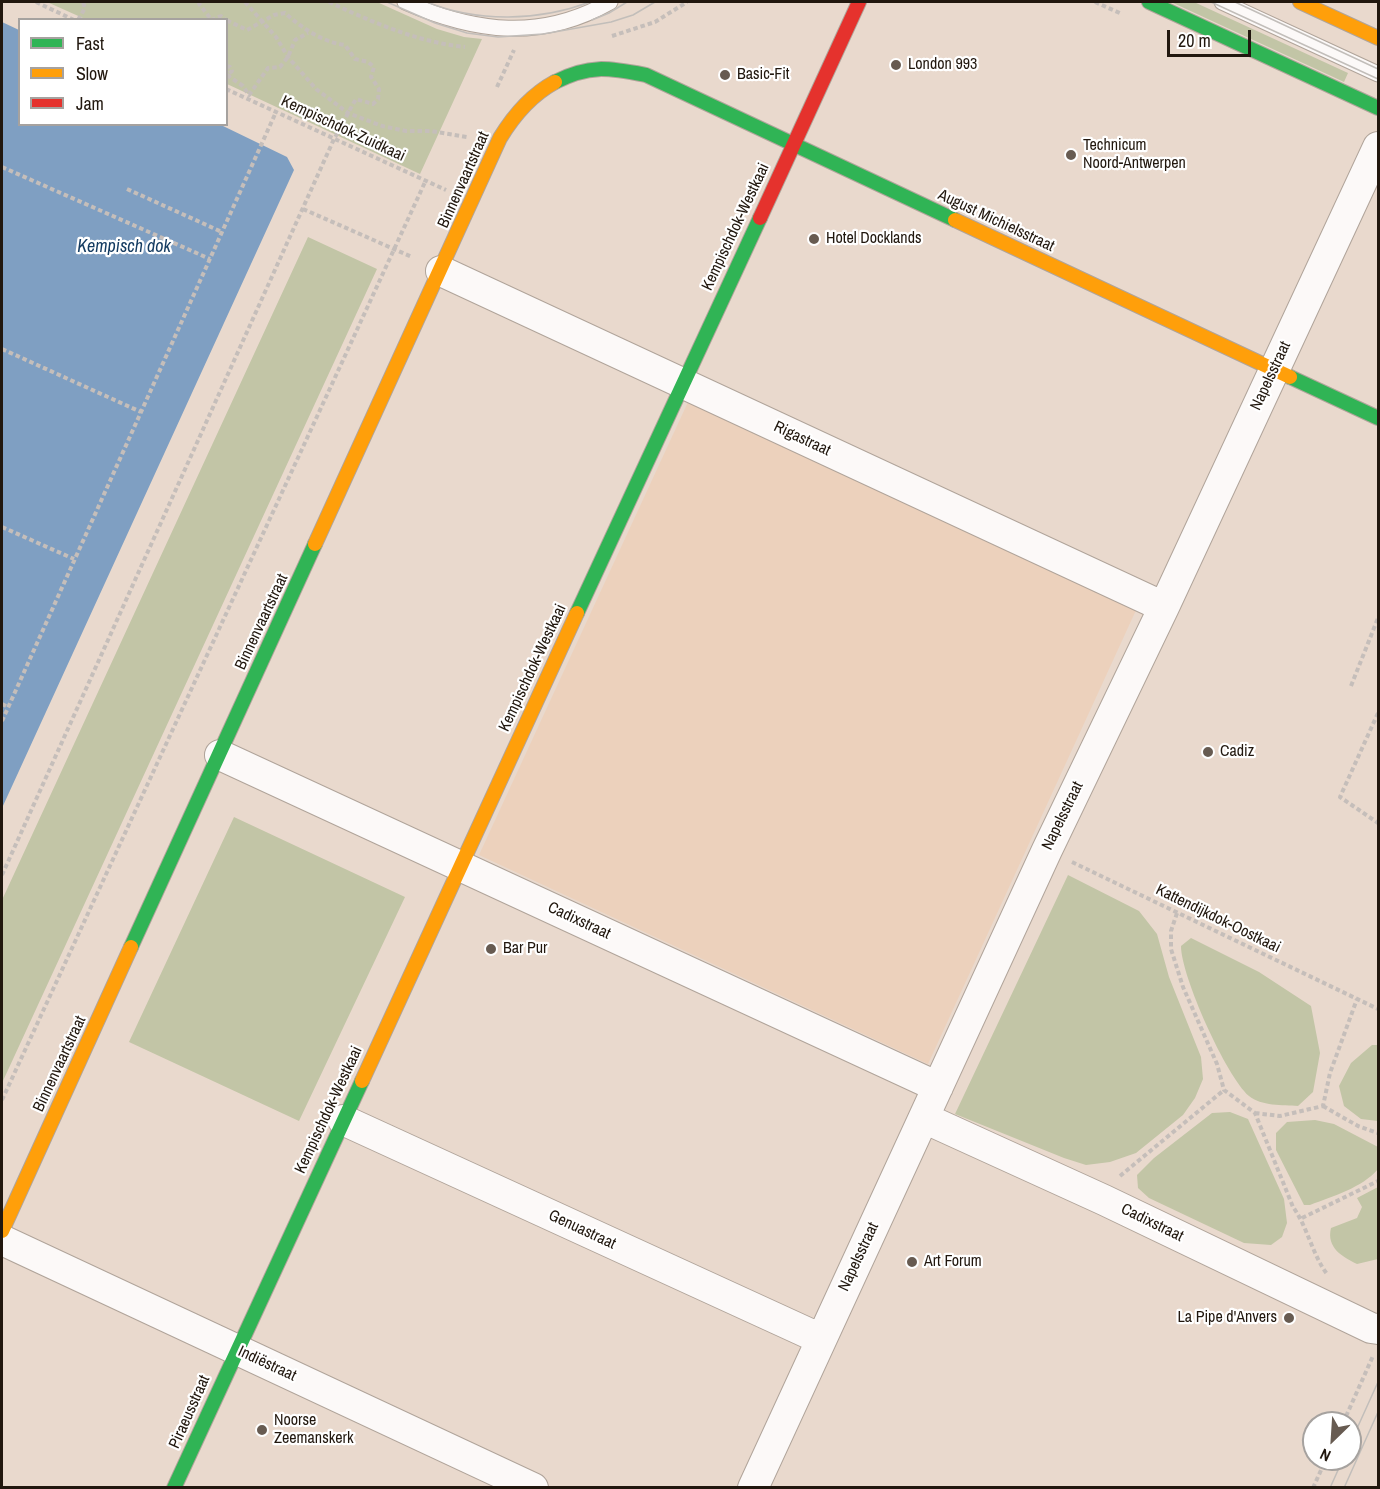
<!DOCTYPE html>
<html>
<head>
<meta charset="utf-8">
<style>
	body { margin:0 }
	#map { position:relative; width:1380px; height:1489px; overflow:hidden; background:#e9d9cd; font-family:"Archivo Narrow",sans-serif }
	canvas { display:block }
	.frame { position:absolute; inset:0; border:3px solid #21170e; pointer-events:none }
	.legend { position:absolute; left:18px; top:18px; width:210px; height:108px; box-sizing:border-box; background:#fff; border:2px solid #a6a29f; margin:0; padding:8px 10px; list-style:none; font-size:18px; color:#21170e }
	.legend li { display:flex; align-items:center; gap:12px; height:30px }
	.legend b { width:30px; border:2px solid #a6a29f }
	.north { position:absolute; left:1302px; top:1411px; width:60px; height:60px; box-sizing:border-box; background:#fff; border:2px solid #a6a29f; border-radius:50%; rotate:205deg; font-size:16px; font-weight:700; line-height:24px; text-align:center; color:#21170e }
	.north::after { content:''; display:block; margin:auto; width:21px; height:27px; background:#675b51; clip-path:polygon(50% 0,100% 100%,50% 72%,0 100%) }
	.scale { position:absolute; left:1167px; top:30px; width:84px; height:27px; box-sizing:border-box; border:3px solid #21170e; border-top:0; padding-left:8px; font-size:18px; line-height:21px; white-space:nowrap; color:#21170e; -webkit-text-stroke:4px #fff; paint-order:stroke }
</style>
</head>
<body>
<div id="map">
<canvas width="1380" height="1489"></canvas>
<div class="frame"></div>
<ul class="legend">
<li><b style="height:8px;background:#30b455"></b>Fast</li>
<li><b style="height:8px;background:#ff9f0a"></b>Slow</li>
<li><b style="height:8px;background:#e5322d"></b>Jam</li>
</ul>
<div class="north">N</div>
<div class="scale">20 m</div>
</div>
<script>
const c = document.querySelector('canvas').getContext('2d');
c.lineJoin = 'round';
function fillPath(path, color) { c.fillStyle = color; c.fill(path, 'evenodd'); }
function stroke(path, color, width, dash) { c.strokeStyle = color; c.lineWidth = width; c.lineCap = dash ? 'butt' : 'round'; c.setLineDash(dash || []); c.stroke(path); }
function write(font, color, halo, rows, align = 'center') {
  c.font = font + ' "Archivo Narrow",sans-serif'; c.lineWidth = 4.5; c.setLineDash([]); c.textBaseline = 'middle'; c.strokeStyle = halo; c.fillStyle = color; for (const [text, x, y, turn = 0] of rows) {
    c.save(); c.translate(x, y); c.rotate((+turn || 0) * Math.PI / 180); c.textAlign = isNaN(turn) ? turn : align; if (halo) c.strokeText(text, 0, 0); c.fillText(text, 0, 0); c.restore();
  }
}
const built = new Path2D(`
	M688 402 1137 608 928 1064 479 855Z`);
const green = new Path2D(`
	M47 2H377L437 29 464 37 482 39 420 174 227 84 226 20 85 19Z
	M1171 2H1194L1348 73 1344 82Z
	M308 237 377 269 2 1083V900Z
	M234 817 405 897 299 1121 129 1042Z
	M1068 875 1139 911 1157 934 1169 977 1201 1057 1203 1079 1195 1098 1183 1115 1136 1153 1110 1162 1086 1165 1064 1158 955 1114Z
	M1191 938 1259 972 1311 1006 1320 1053 1313 1092 1298 1106C1283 1105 1261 1106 1249 1096 1226 1076 1181 976 1181 946Z
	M1372 1045H1378V1121L1361 1119 1344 1106 1339 1086 1351 1063Z
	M1230 1112 1248 1119 1284 1199 1287 1223 1282 1237 1271 1245 1244 1243 1149 1198 1138 1188 1137 1175 1154 1158 1212 1113Z
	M1315 1120 1334 1124 1378 1147V1169C1362 1188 1333 1196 1310 1205H1304L1276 1150V1133L1287 1122Z
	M1378 1187V1259L1357 1264C1343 1257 1326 1248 1331 1228L1357 1218 1362 1207 1357 1198Z`);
const water = new Path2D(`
	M2 22 19 30 20 124 221 125 287 157 294 170 2 808Z`);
const path = new Path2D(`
	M36 2 74 20
	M200 2 199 4 211 19
	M245 2 276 37 288 57 316 89 348 113 382 126 406 131H431L467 137
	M329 2C372 22 417 42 465 47
	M1095 2 1122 14
	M78 20 85 8 83 2
	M211 20 221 16 226 20
	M612 36 655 22 687 2
	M226 66 230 67 232 71 227 75 243 86 249 95 268 68 280 67 288 57 295 40 308 33
	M497 87 514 50
	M226 89 446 190
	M2 167 210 259
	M127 189 222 232
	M303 209 412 257
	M2 349 141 412
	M2 527 74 559
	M1351 686 1378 618
	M2 704 8 707
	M1378 713 1340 797 1378 823
	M2 721 276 112
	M1072 862 1378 1009
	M2 875 334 139C342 126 348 112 356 99L373 104 378 99 379 89 371 77 374 67 368 62 355 59 345 45C322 42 302 28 285 13L274 15 247 30 226 20
	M1177 913 1171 931V949L1183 987 1217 1064 1224 1090 1255 1113 1293 1207C1308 1228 1312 1254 1327 1274
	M2 1100 426 180
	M1323 1106 1358 1126 1378 1133
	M1255 1113 1280 1116 1323 1106 1330 1073 1357 999
	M1120 1176 1224 1090
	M1302 1218 1378 1181
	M1343 1423 1373 1356
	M1313 1488 1326 1459`);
const lane = new Path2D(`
	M405 2C476 33 541 41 610 2
	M1222 2 1378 74`);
const street = new Path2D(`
	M441 271 1164 607
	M220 755 938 1087
	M924 1118 1104 1200 1371 1328 1378 1329
	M343 1120 821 1339
	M2 1240 533 1488
	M753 1488 1047 850 1164 607 1378 147`);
const fast = new Path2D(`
	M1149 2 1378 108
	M555 82C590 64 609 68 646 75L955 220
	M1290 377 1378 418
	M577 613 760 218
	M131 947 315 544
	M174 1488 362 1081`);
const slow = new Path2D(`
	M1300 2 1378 38
	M955 220 1290 377
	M315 544 500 138C514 115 531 95 555 82
	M362 1081 577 613
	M2 1231 131 947`);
const jam = new Path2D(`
	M760 218 859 2`);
const tram = new Path2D(`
	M387 2 435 23 467 33 498 37 543 34 611 22 633 15 655 2
	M427 2C478 23 539 21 590 2
	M1211 2 1378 79
	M1235 2 1378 69
	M592 20 609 13 627 2
	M1350 1444 1378 1382
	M1330 1488 1343 1459
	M1344 1488 1378 1412`);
const markers = [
	[896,65,6,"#675b51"],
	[725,75,6,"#675b51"],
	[1071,155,6,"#675b51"],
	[814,239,6,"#675b51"],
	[1208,752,6,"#675b51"],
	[491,949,6,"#675b51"],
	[912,1262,6,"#675b51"],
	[1289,1318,6,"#675b51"],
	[262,1430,6,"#675b51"]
];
const poiNames = [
	["London 993",908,65],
	["Basic-Fit",737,75],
	["Technicum",1083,146],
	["Noord-Antwerpen",1083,164],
	["Hotel Docklands",826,239],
	["Cadiz",1220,752],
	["Bar Pur",503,949],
	["Art Forum",924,1262],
	["La Pipe d'Anvers",1277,1318,"right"],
	["Noorse",274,1421],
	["Zeemanskerk",274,1439]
];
const streetNames = [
	["Kempischdok-Zuidkaai",343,129,25],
	["Binnenvaartstraat",464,180,-66],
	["August Michielsstraat",996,221,25],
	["Kempischdok-Westkaai",736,227,-65],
	["Napelsstraat",1271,376,-65],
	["Rigastraat",802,439,25],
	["Binnenvaartstraat",262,622,-65],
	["Kempischdok-Westkaai",533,668,-65],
	["Napelsstraat",1063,816,-64],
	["Kattendijkdok-Oostkaai",1218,919,26],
	["Cadixstraat",579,921,25],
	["Binnenvaartstraat",60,1064,-65],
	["Kempischdok-Westkaai",329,1110,-65],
	["Cadixstraat",1152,1223,26],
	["Genuastraat",582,1230,25],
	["Napelsstraat",859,1257,-65],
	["Indiëstraat",267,1364,25],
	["Piraeusstraat",190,1412,-66]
];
const waterNames = [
	["Kempisch dok",124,247]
];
fillPath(built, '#ecd1bc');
fillPath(green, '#c2c5a6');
fillPath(water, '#7f9fc2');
stroke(lane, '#b0a49a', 17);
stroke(street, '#b0a49a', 32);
stroke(fast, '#b0a49a', 16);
stroke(slow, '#b0a49a', 16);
stroke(jam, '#b0a49a', 16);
stroke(path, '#c5beba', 4, [4.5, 3]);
stroke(lane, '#fcf9f8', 15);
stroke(street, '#fcf9f8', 30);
stroke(fast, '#30b455', 14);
stroke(slow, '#ff9f0a', 14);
stroke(jam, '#e5322d', 14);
stroke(tram, '#c2beba', 1.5);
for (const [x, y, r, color] of markers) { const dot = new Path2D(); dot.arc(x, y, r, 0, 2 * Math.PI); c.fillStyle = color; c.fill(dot); stroke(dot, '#fff', 2); }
write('16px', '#21170e', '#fff', poiNames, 'left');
write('16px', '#21170e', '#fff', streetNames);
write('italic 18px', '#153c62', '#fff', waterNames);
</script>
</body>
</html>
